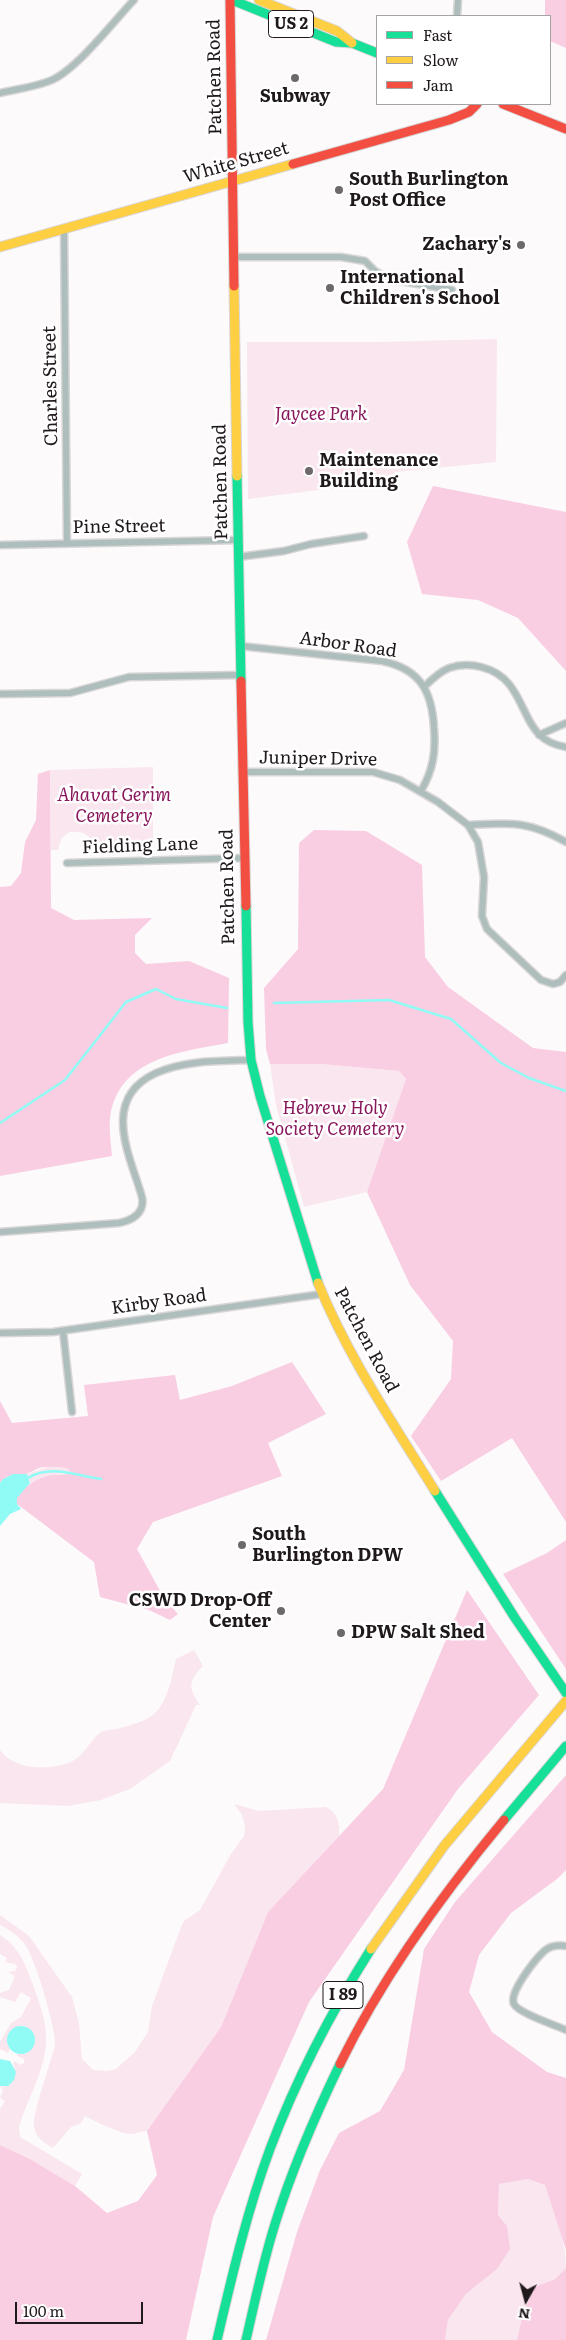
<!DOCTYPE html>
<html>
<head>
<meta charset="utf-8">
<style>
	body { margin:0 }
	#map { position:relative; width:566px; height:2340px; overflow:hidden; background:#fcfafb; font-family:Literata,serif }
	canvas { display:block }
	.legend { position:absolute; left:376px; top:15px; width:175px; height:90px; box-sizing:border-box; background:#fff; border:1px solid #a6a3a4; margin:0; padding:6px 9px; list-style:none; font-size:15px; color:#20191c }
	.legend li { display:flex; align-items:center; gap:10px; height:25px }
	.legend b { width:25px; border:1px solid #a6a3a4 }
	.north { position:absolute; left:501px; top:2275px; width:50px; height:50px; -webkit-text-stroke:4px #fff; paint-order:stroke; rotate:187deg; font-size:14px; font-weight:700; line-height:20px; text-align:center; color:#20191c }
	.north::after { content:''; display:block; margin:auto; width:18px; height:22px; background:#20191c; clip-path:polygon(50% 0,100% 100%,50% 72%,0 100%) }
	.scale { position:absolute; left:15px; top:2302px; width:128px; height:22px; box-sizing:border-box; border:2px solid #20191c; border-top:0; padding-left:6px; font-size:15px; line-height:18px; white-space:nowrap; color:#20191c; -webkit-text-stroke:4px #fff; paint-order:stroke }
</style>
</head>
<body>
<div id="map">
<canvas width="566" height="2340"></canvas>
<ul class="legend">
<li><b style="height:6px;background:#16e098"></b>Fast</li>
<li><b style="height:6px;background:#ffcf43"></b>Slow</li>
<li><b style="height:6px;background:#f24e42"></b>Jam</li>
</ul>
<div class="north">N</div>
<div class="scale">100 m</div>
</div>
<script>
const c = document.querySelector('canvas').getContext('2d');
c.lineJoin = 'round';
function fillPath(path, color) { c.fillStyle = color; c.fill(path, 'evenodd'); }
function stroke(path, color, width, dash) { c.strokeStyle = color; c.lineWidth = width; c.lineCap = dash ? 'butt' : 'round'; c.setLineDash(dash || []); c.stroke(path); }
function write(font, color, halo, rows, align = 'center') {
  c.font = font + ' Literata,serif'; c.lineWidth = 5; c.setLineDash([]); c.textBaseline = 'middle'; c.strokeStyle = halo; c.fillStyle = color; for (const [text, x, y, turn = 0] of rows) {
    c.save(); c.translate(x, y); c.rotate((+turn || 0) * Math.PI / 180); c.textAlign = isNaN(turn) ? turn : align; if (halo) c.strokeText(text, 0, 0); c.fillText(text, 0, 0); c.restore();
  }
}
const green = new Path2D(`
	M497 339 496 462 395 472 396 480 248 499 247 342H381Z
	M153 767V850H102C88 846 96 830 69 832L61 839 58 850H51L50 770Z
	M270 1064H321L399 1071 406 1079 367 1192 304 1207 276 1105Z
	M50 1466 67 1468 72 1472 53 1475 30 1483 27 1474Z
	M194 1650 203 1666C188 1681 188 1688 200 1705H196L170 1761 130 1789 101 1800 68 1806 0 1803V1750C14 1770 49 1771 71 1762 84 1756 90 1740 101 1732 105 1730 112 1730 116 1729 129 1726 149 1721 158 1710 169 1696 172 1676 176 1659Z
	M234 1804 259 1811 326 1807C338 1813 340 1823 339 1836L268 1912 221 2027 147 2131C141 2131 136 2134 131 2134 120 2134 95 2121 85 2116L81 2123 71 2127 53 2148C44 2143 35 2137 34 2126 32 2114 51 2062 55 2045 57 2032 35 1958 26 1946 20 1937 10 1930 0 1925V1915L29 1936 72 1997 79 2023 82 2059 93 2070 107 2071 116 2069 135 2052 148 2032 152 2006 181 1927 184 1921 200 1910 231 1854 244 1836 245 1826 242 1815Z
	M0 1935C18 1946 25 1963 32 1982 38 2000 46 2018 46 2038 47 2068 27 2099 19 2127L20 2137 82 2174 75 2186 30 2159 0 2145V2109L5 2101 0 2098 3 2091 0 2086 3 2087 15 2067 13 2064 15 2061 20 2065 24 2063V2059L17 2056 18 2054C27 2055 35 2049 35 2039L24 2026 15 2028 8 2044 10 2049 8 2053 0 2049V2042L11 2023 21 2017 31 1998 21 1992 15 2002 0 1997V1993L9 1990 15 1976 8 1972 15 1971 17 1967 15 1964 5 1962 7 1958 0 1954Z
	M528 2179 545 2185C554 2212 566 2239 566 2268L555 2279 534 2287 522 2317 517 2340H445L448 2320 466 2294 497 2269 507 2226 498 2215 499 2184Z`);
const forest = new Path2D(`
	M545 0H566V48L550 41V16H545Z
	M433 486 566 512V671L518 618 478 600 422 594 407 542Z
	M50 770 51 908 74 920 152 918 135 935V953L146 964 189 961 229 978 228 1043C180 1052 118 1058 110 1118 109 1130 111 1144 112 1156L0 1176V887L11 886 21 873 25 842 36 820 38 774Z
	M314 830 366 831 422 865 425 957 448 987 533 1048 566 1052V1522L512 1438 441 1481 411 1436 451 1379 453 1341 410 1285 367 1192 406 1079 399 1071 321 1064H270L266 1049 264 988 298 949 299 843Z
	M292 1362 326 1414 268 1443 282 1476 153 1522 137 1549 164 1598 178 1614 170 1620 149 1610 100 1597 94 1562 17 1504V1498C25 1485 37 1478 52 1475 59 1474 65 1476 71 1472L67 1468C57 1467 49 1466 39 1468 34 1470 30 1473 25 1474 15 1475 6 1474 0 1483V1401L12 1423 88 1416 84 1385 175 1375 180 1400 232 1386Z
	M566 1540V1669L503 1574 547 1553Z
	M467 1590 539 1695 458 1789 309 2002 213 2217 186 2340H0V2145L30 2159 75 2186 107 2213 138 2201 157 2175 147 2131 221 2027 268 1912 383 1789Z
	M566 1775V1870L557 1879 511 1913 479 1955 469 1992 492 2032 547 2072 566 2078V2250L545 2185 528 2179 499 2184 498 2215 507 2226 510 2249 497 2269 466 2294 448 2320 445 2340H266L297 2232 320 2170 339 2133 380 2111 404 2070 424 1949 455 1902Z
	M566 2268V2340H517L522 2317 534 2287 555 2279Z`);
const water = new Path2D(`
	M13 1474H27L30 1483 17 1498V1504L21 1509 10 1514 0 1526V1483L3 1479Z
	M7 2040a14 14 0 1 1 28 0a14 14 0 1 1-28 0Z
	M0 2059 10 2061 16 2072 14 2080 8 2086H0Z`);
const stream = new Path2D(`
	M274 1003 389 1000 451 1019 501 1063 529 1078 566 1091
	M0 1123 65 1080 126 1002 156 989 176 999 227 1008
	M28 1478C51 1464 77 1476 101 1479`);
const street = new Path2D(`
	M457 16 458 0
	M0 93C17 89 36 87 52 80 78 68 113 22 134 0
	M64 229 67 543
	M234 257H341L365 261 375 271 389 279 452 290
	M0 545 238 540
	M238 557 284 551 311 544 364 536
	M240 646 382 661C420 669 432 691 434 728 436 753 433 770 421 791
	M424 687C431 680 439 672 449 668 469 661 495 667 509 684 529 709 527 741 566 747
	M0 694 70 693 129 677 241 675
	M539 735 566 723
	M242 772H373L400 780 438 802 468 825 478 842 484 877 482 916 487 929 541 980 553 984 560 982 566 975
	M468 825C510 823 527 820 566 842
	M67 863 244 858
	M0 1232 119 1223C128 1221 137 1218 141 1209 145 1200 140 1192 138 1184 124 1143 106 1096 156 1073 185 1060 220 1061 251 1060
	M63 1331 72 1412
	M0 1333 53 1332 322 1294
	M566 1946C559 1945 553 1945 547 1949 538 1955 508 1993 514 2004 518 2013 555 2025 566 2030`);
const fast = new Path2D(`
	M232 0 336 42 352 43 377 53
	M237 476 241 681
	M246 906 248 1022 251 1060 260 1096 318 1283
	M435 1491 515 1618 566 1693
	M504 1820 566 1746
	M217 2340C232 2276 247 2211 270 2149 296 2080 331 2012 371 1949
	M246 2340C255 2301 263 2262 275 2224 292 2169 315 2116 340 2064`);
const slow = new Path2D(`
	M259 0 337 31 352 43
	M0 247 293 164
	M234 286 237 476
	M318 1283C348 1357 393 1423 435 1491
	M371 1949 444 1846 566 1701`);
const jam = new Path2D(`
	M230 0 234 286
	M503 104 566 129
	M293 164 449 120 469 112 477 104
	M241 681 246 906
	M340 2064C383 1976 441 1896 504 1820`);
const markers = [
	[295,78,5,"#6d686a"],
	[339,190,5,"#6d686a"],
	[521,245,5,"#6d686a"],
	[330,288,5,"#6d686a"],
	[309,471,5,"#6d686a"],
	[242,1545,5,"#6d686a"],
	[281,1611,5,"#6d686a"],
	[341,1633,5,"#6d686a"]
];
const shields = [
	[291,24,45],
	[343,1995,40]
];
const shieldNames = [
	["US 2",291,24],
	["I 89",343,1995]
];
const streetNames = [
	["Patchen Road",215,77,-91],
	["White Street",236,163,-16],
	["Charles Street",51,386,-91],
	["Patchen Road",221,482,-91],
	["Pine Street",119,527,-1],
	["Arbor Road",348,645,8],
	["Juniper Drive",318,759,1],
	["Fielding Lane",140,846,-2],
	["Patchen Road",228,887,-91],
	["Kirby Road",159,1302,-8],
	["Patchen Road",366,1340,62]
];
const poiNames = [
	["Subway",295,97,"center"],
	["South Burlington",349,180],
	["Post Office",349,201],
	["Zachary's",511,245,"right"],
	["International",340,278],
	["Children's School",340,299],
	["Maintenance",319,461],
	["Building",319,482],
	["South",252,1535],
	["Burlington DPW",252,1556],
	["CSWD Drop-Off",271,1601,"right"],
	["Center",271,1622,"right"],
	["DPW Salt Shed",351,1633]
];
const parkNames = [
	["Jaycee Park",321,415],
	["Ahavat Gerim",114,796],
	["Cemetery",114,817],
	["Hebrew Holy",335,1109],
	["Society Cemetery",335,1130]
];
fillPath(green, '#fae6ef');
fillPath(forest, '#f9cde2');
fillPath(water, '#90fbf5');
stroke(stream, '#90fbf5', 2.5);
stroke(street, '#d9d6d7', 9);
stroke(fast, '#d9d6d7', 11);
stroke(slow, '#d9d6d7', 11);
stroke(jam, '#d9d6d7', 11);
stroke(street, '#adbebc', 6);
stroke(fast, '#16e098', 9);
stroke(slow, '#ffcf43', 9);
stroke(jam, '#f24e42', 9);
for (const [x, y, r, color] of markers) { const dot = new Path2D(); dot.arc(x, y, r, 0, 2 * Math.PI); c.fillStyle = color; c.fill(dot); stroke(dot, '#fff', 2); }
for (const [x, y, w] of shields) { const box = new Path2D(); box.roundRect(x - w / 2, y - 13.5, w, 27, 4); c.fillStyle = '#fff'; c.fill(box); stroke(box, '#20191c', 1); }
write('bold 16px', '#20191c', null, shieldNames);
write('18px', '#20191c', '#fff', streetNames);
write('bold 18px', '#20191c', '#fff', poiNames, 'left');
write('italic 18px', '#89175c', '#fff', parkNames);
</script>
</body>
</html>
